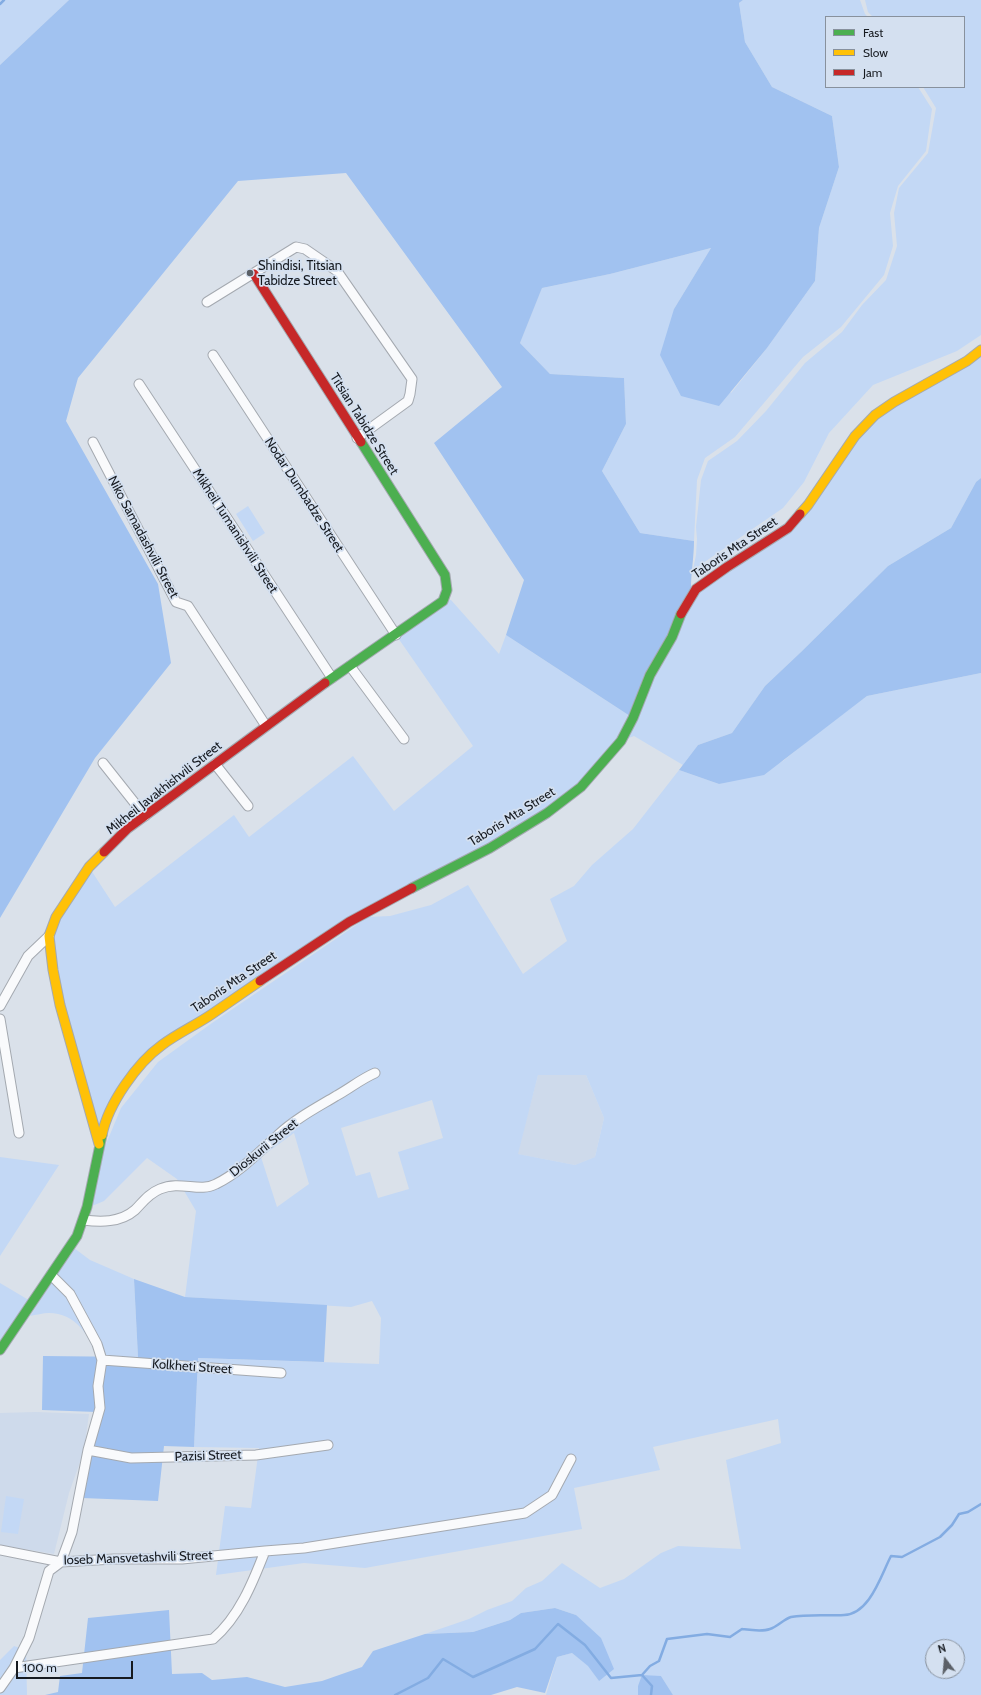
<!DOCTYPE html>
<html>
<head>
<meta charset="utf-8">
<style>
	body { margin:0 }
	#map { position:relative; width:981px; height:1695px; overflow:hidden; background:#dae1ea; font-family:Cabin,sans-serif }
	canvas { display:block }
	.legend { position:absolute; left:825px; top:16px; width:140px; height:72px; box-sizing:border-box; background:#d4e0f0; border:1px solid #88919d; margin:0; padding:5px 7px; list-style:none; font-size:12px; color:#161a20 }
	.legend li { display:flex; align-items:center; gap:8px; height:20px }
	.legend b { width:20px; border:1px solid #88919d }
	.north { position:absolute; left:925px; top:1639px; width:40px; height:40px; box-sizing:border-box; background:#d4e0f0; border:1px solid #88919d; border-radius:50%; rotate:344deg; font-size:11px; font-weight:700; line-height:16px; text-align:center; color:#161a20 }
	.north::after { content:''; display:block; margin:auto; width:14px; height:18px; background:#5b6067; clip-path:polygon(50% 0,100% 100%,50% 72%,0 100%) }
	.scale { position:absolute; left:16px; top:1661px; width:117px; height:18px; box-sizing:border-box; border:2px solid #161a20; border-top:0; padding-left:5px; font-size:12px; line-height:14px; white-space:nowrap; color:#161a20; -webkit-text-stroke:3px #d4e0f0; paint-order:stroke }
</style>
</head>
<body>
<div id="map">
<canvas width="981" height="1695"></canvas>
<ul class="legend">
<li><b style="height:5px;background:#4caf50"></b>Fast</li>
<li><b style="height:5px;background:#ffc107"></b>Slow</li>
<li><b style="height:5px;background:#c62828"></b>Jam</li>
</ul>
<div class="north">N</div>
<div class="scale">100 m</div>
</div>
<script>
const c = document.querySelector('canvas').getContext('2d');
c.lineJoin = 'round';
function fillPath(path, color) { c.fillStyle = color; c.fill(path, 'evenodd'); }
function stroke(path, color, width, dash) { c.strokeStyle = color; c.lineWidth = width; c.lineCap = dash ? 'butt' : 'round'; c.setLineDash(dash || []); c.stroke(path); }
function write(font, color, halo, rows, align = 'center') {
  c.font = font + ' Cabin,sans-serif'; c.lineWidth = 3.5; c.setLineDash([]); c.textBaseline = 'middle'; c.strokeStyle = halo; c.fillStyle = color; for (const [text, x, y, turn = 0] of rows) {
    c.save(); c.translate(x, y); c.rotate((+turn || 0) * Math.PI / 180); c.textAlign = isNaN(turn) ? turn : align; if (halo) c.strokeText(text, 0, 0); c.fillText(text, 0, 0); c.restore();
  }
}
const built = new Path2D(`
	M538 1075H586L604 1118 595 1157 575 1165 517 1154Z
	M36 1412 89 1414 84 1451 69 1493 54 1554 0 1545V1413Z`);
const green = new Path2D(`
	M0 0H69L0 65Z
	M743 0H860L865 14 868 17H826V87H918L932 109 926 151 898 186 890 213 893 246 884 275 841 327 803 357 735 437 705 458 697 480 694 541 640 533 602 471 626 424 624 378 550 374 520 343 542 288 610 274 711 248 674 309 731 393 767 348 815 281 819 228 839 167 832 116 772 87 745 42 739 3Z
	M865 0H981V335L957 351 873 385 829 433 804 482 783 508 693 570 696 555 697 539 696 527 701 480 708 461 737 441 766 411 805 363 842 332 862 305 886 280 897 246 894 213 899 188 928 153 936 108 923 87H964V17H873L868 12Z
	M981 349V478L976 482 951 528 888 566 801 652 765 686 732 733 698 745 683 765 634 736 621 741 547 813 389 900 186 1029 130 1079 99 1145 53 970 56 917 89 867 115 907 234 815 249 837 353 756 394 811 473 746 396 635 443 601 451 600 499 654 506 635 633 718 689 598 785 531 874 413Z
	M248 506 265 533 253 541 236 514Z
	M981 673V1695H673L661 1676 638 1686V1695H546L557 1657 572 1653 589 1666 599 1681 576 1615 555 1608 521 1613 510 1620 473 1632 425 1634 469 1619 487 1610 512 1601 526 1588 542 1581 562 1563 600 1588 624 1579 661 1553 678 1546 741 1549 726 1460 781 1443 778 1419 653 1447 660 1470 574 1488 582 1529 365 1568 304 1563 216 1575 225 1506 251 1508 259 1448 194 1447 198 1358 379 1364 381 1318 372 1301 351 1307 185 1297 196 1211 177 1179 147 1158 104 1201 92 1206 101 1156 121 1108 158 1062 212 1023 368 917 390 916 431 905 468 885 523 974 567 941 550 899 574 886 592 865 633 829 679 770 719 784 783 761 816 734 867 696ZM538 1075H586L604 1118 595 1157 575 1165 518 1154ZM432 1100 443 1138 398 1152 409 1189 378 1198 370 1172 356 1176 341 1128ZM294 1133 309 1184 277 1207 261 1157ZM933 1647H957V1671H933Z
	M0 1157 59 1165 0 1256Z
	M74 1248 90 1260 134 1279 138 1357H98C89 1335 75 1313 49 1313 43 1313 36 1315 30 1316Z
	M0 1283 32 1302 0 1350Z
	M6 1496 24 1499 18 1534 1 1532Z
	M14 1646 26 1650 27 1695H0V1660Z`);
const forest = new Path2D(`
	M69 0H743L739 3 745 42 772 87 832 116 839 167 819 228 815 281 767 348 719 406 681 396 660 355 674 309 711 248 610 274 542 288 520 343 550 374 624 378 626 424 602 471 640 533 694 541C694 557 691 572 691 589L633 718 506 635 524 580 434 443 502 387 346 173 238 181 78 378 66 421 158 584 171 663 95 758 0 918V65Z
	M981 478V673L867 696 764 775 719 784 679 770 698 745 732 733 765 686 801 652 888 566 951 528 976 482Z
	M134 1279 185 1297 327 1305 324 1362 198 1358 194 1447 164 1446 158 1501 82 1498 97 1412 42 1410 43 1356 138 1357Z
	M555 1608 576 1615 601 1638 614 1669 599 1681 588 1666 572 1653 557 1657 545 1693 517 1687 491 1695H45L58 1692 60 1676 82 1673 88 1618 169 1610 172 1674 202 1673 212 1680 247 1677 285 1687 322 1681 362 1667 373 1651 425 1634 473 1632 510 1620 521 1613Z
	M642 1675 661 1676 673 1695H638V1686Z`);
const stream = new Path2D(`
	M0 4 4 0
	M642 1675 650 1666 659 1661 667 1639 707 1634 730 1637 742 1629C750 1630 762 1632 770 1629 777 1627 784 1619 791 1617 808 1614 826 1616 844 1615 870 1614 881 1575 891 1556L902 1557 940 1537 952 1525 959 1514 968 1512 981 1504
	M642 1675 652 1686 651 1695
	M395 1695 428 1678 443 1659 473 1677 535 1649 558 1624 585 1645 611 1678 642 1675`);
const street = new Path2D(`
	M207 302 296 247 305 249 337 271 412 379 410 394 408 401 357 438
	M213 355 396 635
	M139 384 332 678
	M93 442 176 602 188 606 266 726
	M350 666 404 739
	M103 763 145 816
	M215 764 248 806
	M0 1006 28 956 49 936
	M0 1019 19 1133
	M83 1220C100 1222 120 1223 135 1210 143 1202 148 1194 160 1189 181 1180 199 1193 216 1184 240 1172 258 1153 278 1135 295 1119 316 1108 336 1096 349 1089 361 1079 375 1073
	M102 1360 281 1373
	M88 1450 131 1458 256 1455 328 1445
	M0 1550 61 1562 114 1559H182L265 1551 304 1548 525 1513 552 1495 571 1459
	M14 1668 213 1639C239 1617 253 1582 265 1551
	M0 1688 14 1668 29 1638 49 1571 61 1562 72 1532 88 1450 100 1408 98 1386 102 1360 97 1344 70 1294 51 1275`);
const fast = new Path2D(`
	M325 683 443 601 447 590 445 575 361 442
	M412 888 490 848 547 813 581 787 621 741 633 718 650 675 672 637 681 614
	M0 1350 77 1236 87 1207 102 1135`);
const slow = new Path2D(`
	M800 514 808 505 855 436 875 415 894 402 967 361 981 350
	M102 1135C108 1104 137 1063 162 1045 178 1033 196 1025 212 1014 228 1003 244 992 260 981
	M99 1144 60 1005 53 970 49 936 56 917 89 867 104 852`);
const jam = new Path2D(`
	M254 274 361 442
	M681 614 696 589 727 567 788 528 800 514
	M104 852 127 829 325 683
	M260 981 349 922 412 888`);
const markers = [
	[250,273,4,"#5b6067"]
];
const poiNames = [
	["Shindisi, Titsian",258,266],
	["Tabidze Street",258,281]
];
const streetNames = [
	["Titsian Tabidze Street",364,424,58],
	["Nodar Dumbadze Street",304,495,57],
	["Mikheil Tumanishvili Street",235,531,57],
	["Niko Samadashvili Street",143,537,62],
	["Taboris Mta Street",735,548,-34],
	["Mikheil Javakhishvili Street",164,788,-38],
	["Taboris Mta Street",512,817,-32],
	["Taboris Mta Street",234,982,-34],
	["Dioskurii Street",264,1148,-39],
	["Kolkheti Street",192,1367,4],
	["Pazisi Street",208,1456,-2],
	["Ioseb Mansvetashvili Street",138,1558,-2]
];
fillPath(built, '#cedaeb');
fillPath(green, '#c3d8f5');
fillPath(forest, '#a1c2f0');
stroke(stream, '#83ace2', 2.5);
stroke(street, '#a4a9b0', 11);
stroke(fast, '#a4a9b0', 11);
stroke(slow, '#a4a9b0', 11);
stroke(jam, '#a4a9b0', 11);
stroke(street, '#f9fafc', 9);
stroke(fast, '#4caf50', 9);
stroke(slow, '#ffc107', 9);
stroke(jam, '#c62828', 9);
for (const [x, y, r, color] of markers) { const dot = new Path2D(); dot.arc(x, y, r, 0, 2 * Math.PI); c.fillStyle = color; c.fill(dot); stroke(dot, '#d4e0f0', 1.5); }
write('13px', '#161a20', '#d4e0f0', poiNames, 'left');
write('13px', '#161a20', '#d4e0f0', streetNames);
</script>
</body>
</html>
